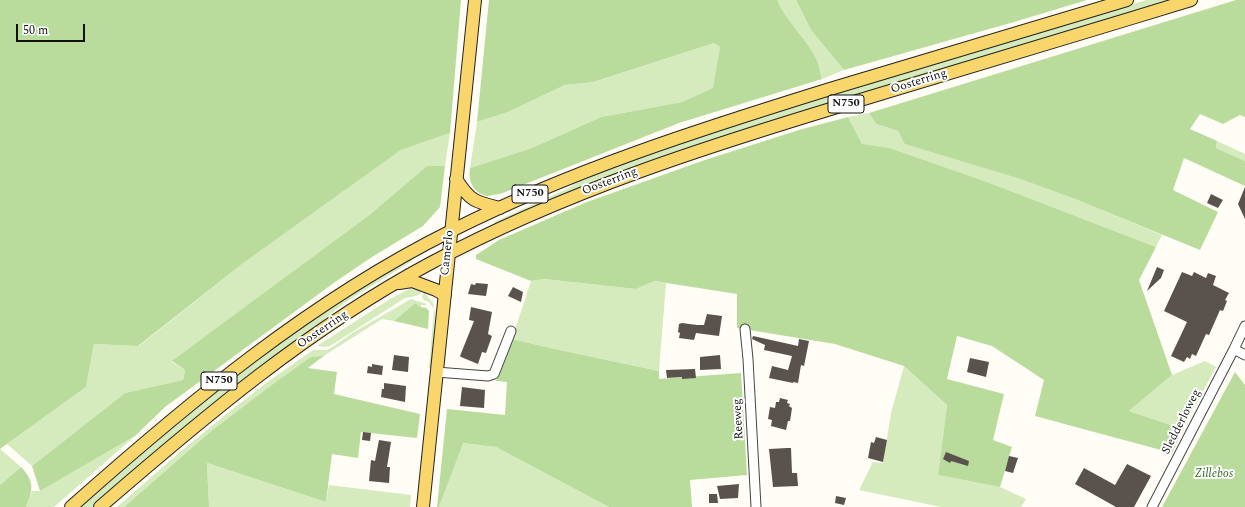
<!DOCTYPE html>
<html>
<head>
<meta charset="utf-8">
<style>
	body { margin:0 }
	#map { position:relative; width:1245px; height:507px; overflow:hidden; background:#fffdf5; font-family:Spectral,serif }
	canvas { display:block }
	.scale { position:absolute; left:16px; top:24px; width:69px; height:18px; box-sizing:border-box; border:2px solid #111; border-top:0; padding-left:5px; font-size:12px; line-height:14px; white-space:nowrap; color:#111; -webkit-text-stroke:3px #fff; paint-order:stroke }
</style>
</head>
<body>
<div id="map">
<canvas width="1245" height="507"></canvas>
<div class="scale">50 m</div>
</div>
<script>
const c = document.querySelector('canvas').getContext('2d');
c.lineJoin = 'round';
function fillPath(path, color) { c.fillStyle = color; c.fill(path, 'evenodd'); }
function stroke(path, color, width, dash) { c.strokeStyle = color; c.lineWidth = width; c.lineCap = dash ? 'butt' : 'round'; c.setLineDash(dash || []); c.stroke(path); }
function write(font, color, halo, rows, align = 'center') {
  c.font = font + ' Spectral,serif'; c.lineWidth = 4; c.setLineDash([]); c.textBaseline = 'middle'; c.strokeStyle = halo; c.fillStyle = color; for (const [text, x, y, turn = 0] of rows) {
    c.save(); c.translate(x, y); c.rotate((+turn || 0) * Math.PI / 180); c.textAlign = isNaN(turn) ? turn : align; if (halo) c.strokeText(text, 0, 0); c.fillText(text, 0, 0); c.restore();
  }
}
const green = new Path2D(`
	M777 0H796L811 30 844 70 822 79C820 72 819 64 816 58 805 37 786 21 777 0Z
	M1146 0H1172C1069 31 966 62 863 93 738 130 614 169 496 225L494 222 569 188 582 178 695 137 849 89Z
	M714 43 720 47 714 88 682 102 601 117 532 148 470 168 477 122 508 112 565 85 595 82Z
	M869 113 876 124 898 131 906 144 1020 179 1075 199 1162 235 1156 247 995 185 862 144 848 117Z
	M450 133 445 166H427L368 216 172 362 185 370 183 380 125 393 32 466 7 444 86 387 94 344 139 346 242 264 401 150Z
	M1217 141 1245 154V161L1216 148Z
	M411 259 412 261 344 303 316 326 246 377 206 408 93 507H81C158 440 235 373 320 315 350 295 380 277 411 259Z
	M544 279 636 289 653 281 666 283 659 371 555 349 512 339 531 281Z
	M413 287 421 291 420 294 416 296 405 298 330 346 325 347 317 346 390 299Z
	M424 292 433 303 435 312 432 367 429 368 434 309 429 302 424 300 422 297Z
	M411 299 427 304 426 305H421V307L415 303 394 321 382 319 325 355 315 356 269 387 211 431 124 507H117L180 452 224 416 266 383 313 350H327L331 348 354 332Z
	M1205 361 1216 367 1183 429 1129 411 1172 375Z
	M904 366 947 405 938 475 1000 487 1026 499 1021 507H941L859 490 873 462 883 463 891 413Z
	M135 436 54 507H26L32 491H40Z
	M462 443 496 447 609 507H439Z
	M0 449 21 467 0 485Z
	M207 463 326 502 329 485 411 495 410 507H209Z`);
const forest = new Path2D(`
	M0 0H461L450 133 401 150 242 264 138 346 94 344 86 387 0 449Z
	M489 0H777C786 21 805 37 816 58 819 64 820 72 822 79L679 123 500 194C496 194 491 196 487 196 473 193 468 181 470 168L532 148 601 117 682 102 713 88 720 47 714 43 594 82 565 85 508 112 477 122Z
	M796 0H1087L1014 22 844 70 811 30Z
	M1236 0H1245V117L1240 115 1223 124 1200 114 1190 129 1217 141 1216 148 1245 161V186L1184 158 1173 190 1218 212 1200 250 1075 199 1020 179 905 144 898 131 876 124 869 113Z
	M848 117 862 144 889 148 995 185 1156 247 1139 280 1172 375 1129 411 1183 429 1172 453 1035 416 1044 380 992 346 957 336 947 379 1004 394 993 440 1012 447 1000 487 938 475 947 405 904 366 835 344 737 328V294L654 281 636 289 544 279 531 281 476 259V255L499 240 587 202 705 160 799 130Z
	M427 166H445L440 207 423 226 372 257 335 282 165 407 135 436 40 491 32 466 125 393 183 380 185 370 172 361 368 216Z
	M415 303 421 307 426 308 429 311 428 329 394 321Z
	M512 339 555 349 659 371V379L741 373 747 475 690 480 692 507H609L496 447 463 443 439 507H437L447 409 505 415 507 382 496 381Z
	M325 355 308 368 337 372 334 394 420 414 417 438 361 432 358 458 332 454 326 502 207 463 209 507H124L211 431 269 387 311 357Z
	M1235 372 1245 385V507H1162Z
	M21 467C35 482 33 490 26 507H0V485Z`);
const building = new Path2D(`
	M1245 187V219L1238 204Z
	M1211 194 1223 200 1218 208 1207 203Z
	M1157 267 1164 270 1161 278 1147 291Z
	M1182 272 1192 276 1194 272 1206 278 1208 273 1216 276 1213 285 1229 293 1225 300 1227 301 1223 311 1220 310 1209 335 1206 334 1196 356 1192 354 1190 359 1187 357 1184 362 1171 356 1187 322 1164 311Z
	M476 283 488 284 486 296 468 294 471 284 475 285Z
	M513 287 523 292 521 302 508 296Z
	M471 307 492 312 488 334 492 336 486 353 482 352 478 364 461 357 460 356 474 321 469 320Z
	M707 314 722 316 719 336 696 333 694 340 679 338 680 333 678 332 679 324 682 323 697 325H704Z
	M753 336 798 346 799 339 809 341 804 366 801 365 798 383 793 382V383L769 378 772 366 788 370 792 356 764 350 765 345 752 339Z
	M394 355 409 357 408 372 392 370Z
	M720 355 721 369 700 370V357Z
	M970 358 989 362 986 377 967 372Z
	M372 364 383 366 382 375 367 373 368 366 372 367Z
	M695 369 696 378 682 379V377L667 378 666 370Z
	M384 383 406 386 405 402 381 397 382 389H384Z
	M462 387 485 390 484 408 460 406Z
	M780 398 788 400 787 403 790 404 789 406 792 408 790 421H788L786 430 771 426 772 420 768 419 770 407 775 408 776 402H779Z
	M363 432 371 433 370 441 362 440Z
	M876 437 887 440 883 462 868 458 871 442 874 443Z
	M379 440 391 442 387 467H390L389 483 369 481 371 460 375 461Z
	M787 448H791L792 473H797L798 486 773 487 769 449Z
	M946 452 969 461 968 466 951 461 950 463 943 459Z
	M1009 456 1018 458 1013 473 1005 471Z
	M1127 464 1151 476 1134 507H1116L1075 484 1084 468 1115 485Z
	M739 484 738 498 720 499 717 486Z
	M709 494H717L718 503H709Z
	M836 496 846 498 844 505 835 503Z`);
const minor = new Path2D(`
	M745 329 748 359 756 507
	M1234 349 1245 355
	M436 372 488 376 494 374 511 331
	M1152 507 1234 349 1245 326`);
const major = new Path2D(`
	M456 179C470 201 475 202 500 208
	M399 283 412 281 436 290 445 295
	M71 507C188 403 310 301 451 231 572 170 701 129 830 89 929 59 1028 29 1127 0
	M100 507C204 417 308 329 429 264 565 191 711 145 857 101 969 67 1080 34 1191 0
	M423 507 475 0`);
const shields = [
	[846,104,36],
	[530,194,36],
	[219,381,36]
];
const shieldNames = [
	["N750",846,104],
	["N750",530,194],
	["N750",219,381]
];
const streetNames = [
	["Oosterring",919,82,-17],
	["Oosterring",610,182,-21],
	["Camerlo",448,253,-84],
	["Oosterring",323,330,-34],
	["Reeweg",739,419,-93],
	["Sledderloweg",1182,422,-63]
];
const parkNames = [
	["Zillebos",1214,475]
];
fillPath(green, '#d5ebbd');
fillPath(forest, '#b9dc9c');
fillPath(building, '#5a524d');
stroke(minor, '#444', 11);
stroke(major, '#222', 14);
stroke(minor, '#fff', 9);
stroke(major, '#f9d66b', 12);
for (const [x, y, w] of shields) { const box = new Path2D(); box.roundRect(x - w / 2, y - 9, w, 18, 3); c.fillStyle = '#fff'; c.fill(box); stroke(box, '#111', 1); }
write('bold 11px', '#111', null, shieldNames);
write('12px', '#111', '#fff', streetNames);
write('italic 12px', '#2f6b1f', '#fff', parkNames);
</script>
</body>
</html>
